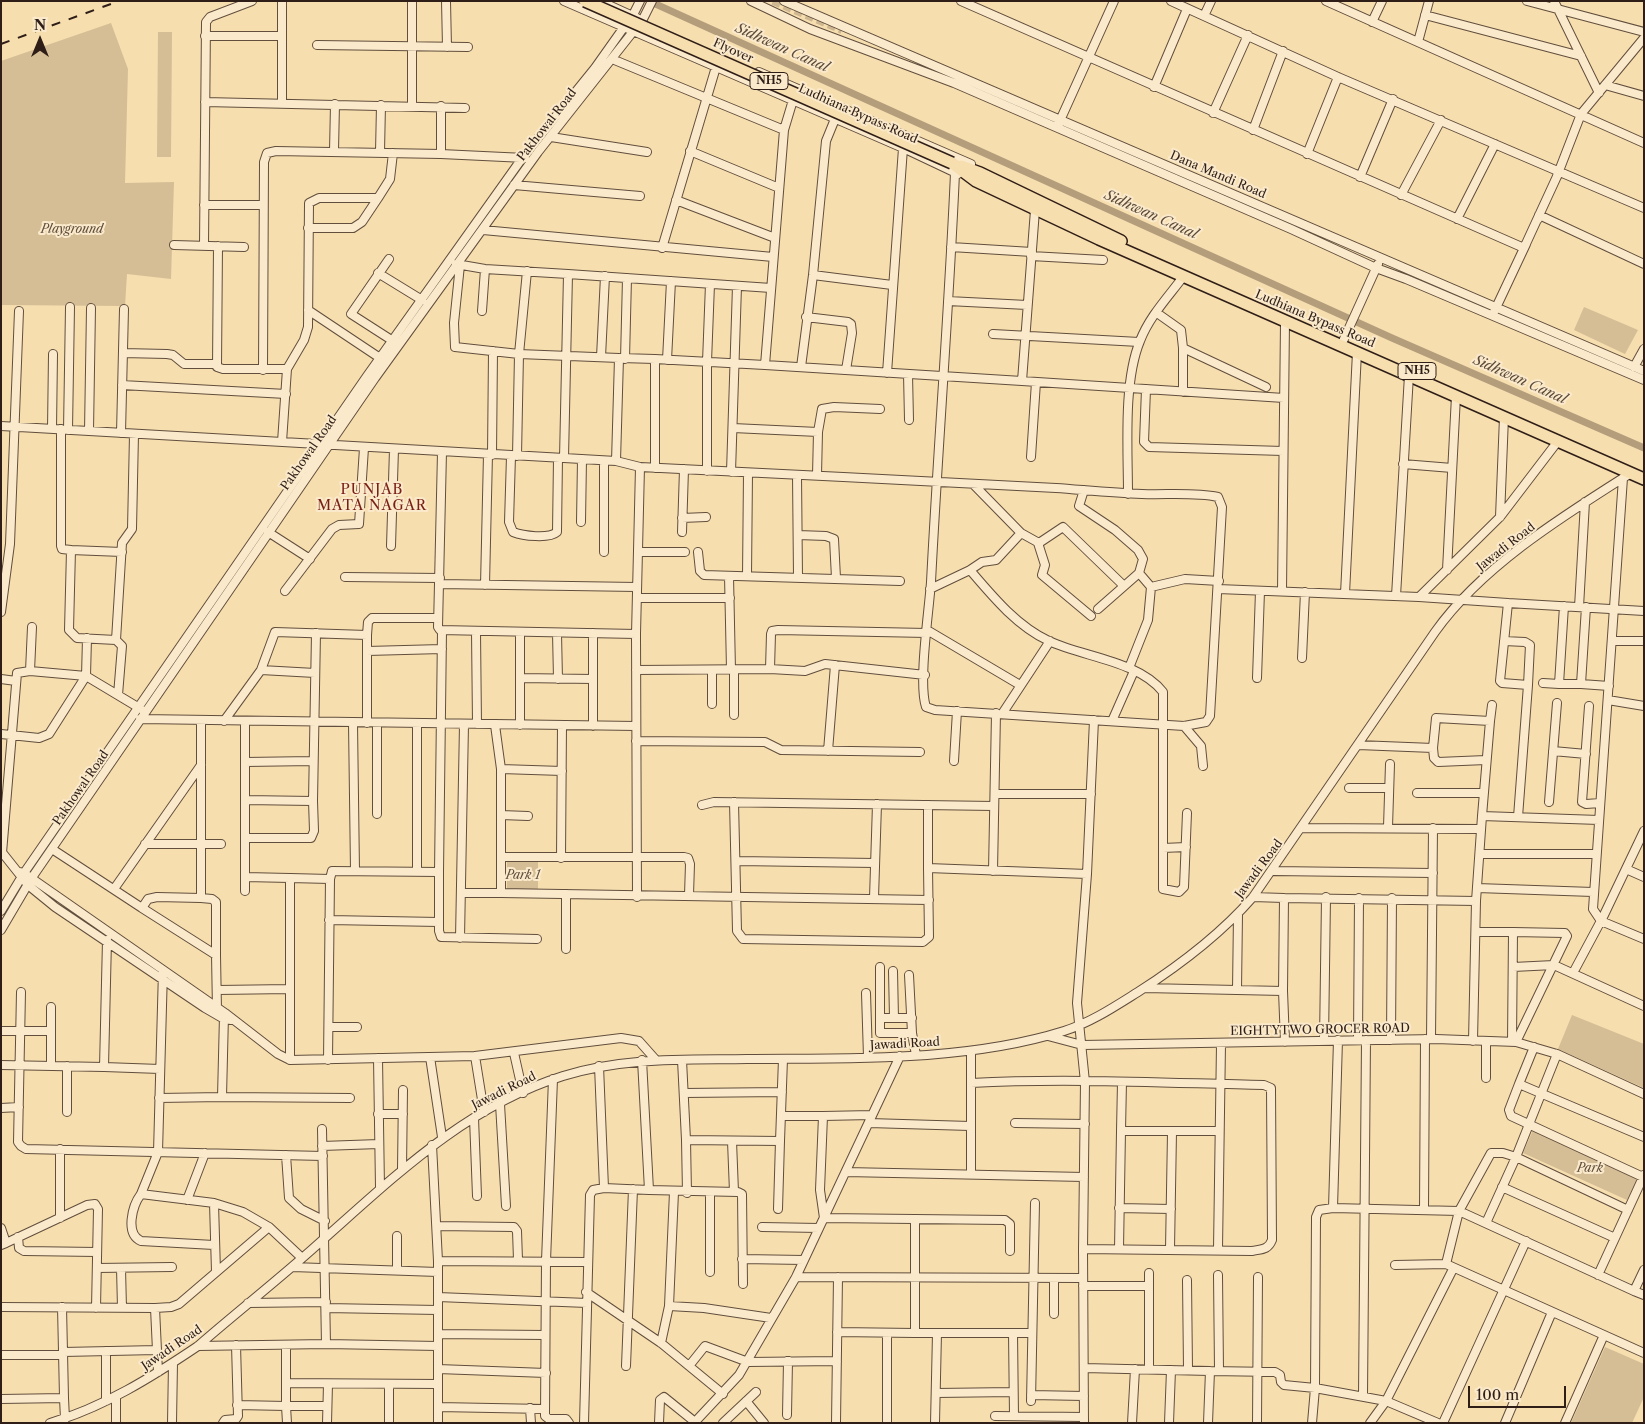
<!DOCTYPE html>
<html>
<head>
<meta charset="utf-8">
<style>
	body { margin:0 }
	#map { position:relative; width:1645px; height:1424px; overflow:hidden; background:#f7deaf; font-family:"Libre Caslon Text",serif }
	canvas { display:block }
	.frame { position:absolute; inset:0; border:2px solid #2f1e17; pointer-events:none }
	.north { position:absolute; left:15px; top:15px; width:50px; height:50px; -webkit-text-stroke:4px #faeacb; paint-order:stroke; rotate:0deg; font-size:14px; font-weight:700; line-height:20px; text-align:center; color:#2f1e17 }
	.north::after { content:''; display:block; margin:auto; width:18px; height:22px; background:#2f1e17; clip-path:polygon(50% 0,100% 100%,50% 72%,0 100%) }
	.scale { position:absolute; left:1468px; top:1386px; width:98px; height:22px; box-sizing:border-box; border:2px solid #2f1e17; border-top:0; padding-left:6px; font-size:15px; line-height:18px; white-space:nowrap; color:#2f1e17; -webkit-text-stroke:4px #faeacb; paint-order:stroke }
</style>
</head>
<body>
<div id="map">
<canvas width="1645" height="1424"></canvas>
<div class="frame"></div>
<div class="north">N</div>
<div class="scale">100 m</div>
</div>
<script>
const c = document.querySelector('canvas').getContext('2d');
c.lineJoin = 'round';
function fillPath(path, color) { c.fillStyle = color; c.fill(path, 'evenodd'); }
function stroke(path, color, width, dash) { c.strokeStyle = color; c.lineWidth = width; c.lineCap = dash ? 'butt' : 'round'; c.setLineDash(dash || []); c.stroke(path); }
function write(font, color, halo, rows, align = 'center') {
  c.font = font + ' "Libre Caslon Text",serif'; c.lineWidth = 4; c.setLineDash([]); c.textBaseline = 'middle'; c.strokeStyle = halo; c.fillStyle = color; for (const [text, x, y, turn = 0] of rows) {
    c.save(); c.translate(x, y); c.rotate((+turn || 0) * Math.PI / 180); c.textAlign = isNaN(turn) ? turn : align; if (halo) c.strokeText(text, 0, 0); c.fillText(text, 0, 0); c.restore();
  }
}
const green = new Path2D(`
	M111 23 128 69 125 183 174 182 171 279 127 274 125 306 1 305V61Z
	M158 32H172L171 157H157Z
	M1584 307 1638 330 1625 354 1574 330Z
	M507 860 538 861V892L507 891Z
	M1572 1015 1644 1044V1088L1558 1049Z
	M1533 1130 1638 1177 1627 1200 1523 1153Z
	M1605 1347 1644 1364V1397L1632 1423H1571Z`);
const canal = new Path2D(`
	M649 1 1392 338 1644 448`);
const minorTunnel = new Path2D(`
	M773 1 842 30`);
const minor = new Path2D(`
	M446 1 447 47
	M564 1 903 148 958 174
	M751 1 810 29 954 83 1291 229 1376 268 1406 279 1644 380
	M784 1 1644 371
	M961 1 1524 248 1559 172
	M1171 1 1338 77 1644 208
	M1326 1 1644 143
	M1527 1 1644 32
	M1554 1 1599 93
	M602 2 637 18
	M1425 15 1581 56
	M1204 16 1211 1
	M1372 22 1382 1
	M205 36H282
	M1418 42 1429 1
	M317 45 468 47
	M612 59 784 130 765 365 655 359V468
	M759 72 971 164
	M1605 85 1644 96
	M1154 87 1187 9
	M205 102 465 108
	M282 103V1
	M412 105V1
	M1213 113 1248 35
	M1058 125 1114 1
	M784 130 793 100
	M1253 130 1283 51
	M551 137 647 152
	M334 151 335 104
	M690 151 779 188
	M380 152 381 105
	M441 154V106
	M1307 154 1338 77
	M1557 176 1581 114 1644 38
	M1360 177 1393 99
	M514 185 640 196
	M1401 195 1441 120
	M676 200 775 238
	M204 205H263
	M1457 219 1495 144
	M1538 219 1539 215 1644 264
	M308 228H353L362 222 378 198
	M483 230 773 257
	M174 245 244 247
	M204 246 206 22 210 17 252 1
	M218 246 217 367 223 369H287
	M951 247 1032 252
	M662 248 716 67
	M1031 256 1103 260
	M389 259 351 314 393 341
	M456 264 485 269 568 274 564 458
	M460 265 454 323 455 347 519 354 619 358 616 461
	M378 273 422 300
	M568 274 771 288
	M813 275 892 285
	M948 301 1027 305
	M308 310 380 358
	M482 311 485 269
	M1494 312 1526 244
	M1157 313 1181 330 1183 348
	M806 317 848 322 851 324 852 333 846 370
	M993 334 1139 342
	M1344 339 1378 264
	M123 353 167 354 173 355 184 364H217
	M601 357 605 276
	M621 358 655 359
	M625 359 627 278
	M667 360 671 281
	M765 365 1022 381 1035 210
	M801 367 813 275 826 141 835 119
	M1634 367 1644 349
	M263 370 264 162 267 153 276 151 441 154 525 158
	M887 373 903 148
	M908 374 909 420
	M1022 381 1284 398
	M122 385 286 394
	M1146 389 1144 442 1149 447 1283 451
	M1183 392V348L1266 387
	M1 426 564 458 616 461 640 467C779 474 917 480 1056 488 1084 490 1113 493 1142 494 1167 495 1194 492 1218 497L1222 507 1210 716 1206 722 1184 726 935 710 926 707C918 683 929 611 931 582 938 446 949 309 955 173
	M733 428 818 432
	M52 429 53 354
	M61 429V546L62 549 71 550 69 630 77 638 116 640
	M68 430 70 307
	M89 431 91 308
	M121 433 124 309
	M282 442 287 369 304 340 308 327 309 203 319 198H378L390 179 393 153
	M442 452 438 627 440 630 636 634 637 897
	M492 455 493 351
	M511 456 509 522 513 532C523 536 549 539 557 532L558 458
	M517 456 519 354 527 271
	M1031 457 1036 382
	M604 461V552
	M1403 464 1452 468
	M707 471V362L710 284
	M731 472 737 286
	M797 475 798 577
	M817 475 818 432 822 409 834 407 880 409
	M1623 478 1593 909 1601 921 1644 939
	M973 484 1021 533
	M1084 490 1079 506 1115 530 1138 550 1143 559 1139 573 1151 587 1148 620 1129 668
	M1128 494C1128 449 1123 382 1140 341 1149 317 1168 297 1183 277
	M1500 517 1504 417
	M682 518 706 517
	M581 522 582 459
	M268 532 310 559
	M682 532 684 469
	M798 535 826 536 834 539 836 578
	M1038 543 1045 565 1042 575 1091 616
	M391 546 394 449
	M71 550 122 552
	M638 552H685
	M698 552 700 571 704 575 900 581
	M970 570C993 597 1017 626 1049 641 1083 657 1139 661 1163 692V889L1179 892 1184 887 1187 813
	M1447 570 1456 396
	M729 576 731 670
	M747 576 748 473
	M345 577 440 578
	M440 584 637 587
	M485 585 488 454
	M1151 587 1185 579 1219 581
	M930 589 970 570 982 562 996 560 1021 533 1039 543 1063 527 1123 585
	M1218 589 1419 597 1500 517 1558 441
	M285 591 332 529 339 525 359 524 364 448
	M1282 591 1285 322
	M1345 594 1357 352
	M1396 596 1409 375
	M1419 597 1508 603 1500 681 1502 683 1528 685 1518 817
	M637 598H730
	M1508 603 1644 611
	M1564 606 1559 684H1581
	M1579 607 1585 502
	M1586 607 1581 684 1609 686
	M1098 609 1139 573
	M1 612 10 544 19 311
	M927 630 1020 685
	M476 632 477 724
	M520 632V725
	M557 633 558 679
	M593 633V726
	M636 634 640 467
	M367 635 368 622 372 618H438
	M1504 641 1525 642 1530 645 1528 685
	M1613 641H1644
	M367 651 442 649
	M1302 658 1305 592
	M770 669 805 671 825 664 925 675
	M261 670 315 673
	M636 670 770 669 771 634 772 631 778 630 927 633
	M712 670V704
	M30 671 32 627
	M520 678 593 679
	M1257 678 1260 591
	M1 679 16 681
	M1543 683 1559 684
	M118 695 122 646 116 640 122 543 132 529 134 434
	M1608 700 1644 706
	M1589 706 1582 802 1586 804 1600 803
	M1002 714 1050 641
	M734 715V670
	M140 719 636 726
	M224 721 261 670 275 632 367 635V723
	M1112 721 1134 671
	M1490 721 1492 705
	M353 723 355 871
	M417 724V871
	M495 725 501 769V893L929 900
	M1184 726 1201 746 1203 766
	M1 734 39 738 49 734 86 676 87 638
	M636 741 765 742 781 750 920 752
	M1358 745 1433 748 1436 718 1490 721 1482 816
	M1433 748 1434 758 1438 762 1486 760
	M828 751 835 665
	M1553 751 1586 754
	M954 761 957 711
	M245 762 313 761
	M501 769 562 771
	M1349 788H1389
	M1417 793H1483
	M995 794H1091
	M245 800 313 801 316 633
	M734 802 737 931 743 939 923 942 929 937 928 868 1087 874 1077 1003 1085 1082 1083 1249 1084 1423
	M1549 802 1557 703
	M702 805 714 802 994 806
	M377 814V723
	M501 815 528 816
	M1388 827 1390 764
	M1302 828 1481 829
	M245 838H311L314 831 313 801
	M145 844H221
	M1163 848 1186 847
	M52 849 142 908 148 899 157 897 201 898V721
	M1 851 28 885 55 907 205 1008 224 1019 231 1020
	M2 853 17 673 30 671 86 676 141 709
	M1480 854H1596
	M501 857H684L688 858 690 864 689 895
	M561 858 562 725
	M737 861 875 863
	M928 868V805
	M1626 869 1644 877
	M993 871 996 713
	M1273 871 1433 873
	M19 872 24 873 225 1013 278 1054 290 1060 475 1056 621 1038 639 1041 655 1059
	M439 872 442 631
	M1087 874 1094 720
	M245 877 290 878V1060
	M290 878 330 879
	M1477 888 1593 892
	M114 889 201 765
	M245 891V721
	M461 893H501
	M566 894V949
	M1253 897 1284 898 1283 991
	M201 898 212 899 216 902V955
	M874 898 877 804
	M1284 898 1476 901
	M142 908 216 955 217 1010
	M1 911 24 873 367 376 523 157 595 68 634 13 640 1
	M329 920 439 922
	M1 930 31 879 375 378 538 152 643 19 652 1
	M1476 932H1513L1512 1042
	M1513 932 1565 933 1567 936 1516 1042
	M460 938 464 724
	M880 967V1033H912L916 1055
	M1513 967 1554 965 1644 1006
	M163 970 158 1152 141 1194 214 1203 216 1272
	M893 971 894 1018
	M1573 973 1603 917 1644 831
	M909 975 912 1033
	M1145 988 1283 991 1285 1042
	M217 990 290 989
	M1237 990 1238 914
	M21 992 18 1142 21 1146 26 1149 323 1156
	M866 993 868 1057
	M880 1018H912
	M329 1027H357
	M1 1031H51
	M1048 1036 1082 1045 1436 1039 1516 1042 1557 1054 1644 1094
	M1431 1039 1433 828
	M1358 1040 1359 898
	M1391 1040 1392 898
	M1324 1041 1326 897
	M1473 1041 1476 901 1482 816 1599 820
	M1534 1047 1519 1084 1644 1137
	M971 1051V1173
	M514 1053 523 1093
	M475 1056 484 1112
	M430 1057 442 1137
	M378 1058 380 1188
	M328 1060 330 879 332 871 439 872V931L441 937 537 939
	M682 1060 686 1140 780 1141 778 1209
	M1 1065 104 1067 107 940
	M51 1066V1007
	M104 1067 160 1069
	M1486 1078V1041
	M553 1079 546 1261 545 1416 549 1419H566L569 1423
	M971 1083C1068 1078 1167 1083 1264 1085L1271 1088 1272 1240C1268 1250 1262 1249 1252 1251L1083 1249
	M1519 1084 1509 1110 1511 1116 1643 1177
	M684 1093 782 1092
	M222 1097 350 1098
	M159 1098 222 1097 224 1015
	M500 1104 506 1206
	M1 1108 19 1107
	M67 1112V1066
	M378 1114H403
	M872 1115 823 1116 820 1190 824 1218 1005 1220 1010 1224V1251
	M781 1116H823
	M474 1118 477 1196
	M869 1123 970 1126
	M1015 1123 1085 1124
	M322 1129 326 1344 438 1346
	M1121 1131 1122 1082
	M686 1140 687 1193
	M732 1141 734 1192
	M780 1141 783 1059
	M432 1145 438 1261V1423
	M322 1146 379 1144
	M286 1155 289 1198 301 1209 325 1221
	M402 1169 403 1090
	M846 1172 1084 1177
	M1502 1187 1615 1238
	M604 1188 649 1190 642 1060
	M649 1190 738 1192 742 1194 743 1284
	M710 1193V1272
	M141 1194C132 1206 125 1234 141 1241L214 1245
	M187 1200 205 1153
	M214 1203 243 1212 269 1227
	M1119 1208 1171 1209
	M1333 1208 1338 1040
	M1424 1210 1425 1039
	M1628 1210 1516 1157 1503 1153H1491L1459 1211 1446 1264 1644 1353
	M60 1218V1149
	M915 1219V1333H1032
	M1486 1223 1516 1157 1557 1054
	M437 1226 514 1227 517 1231 518 1260
	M762 1227 819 1228
	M1 1228 6 1243 1 1245
	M397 1236V1270
	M18 1237 19 1248 24 1251 97 1252
	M6 1243 87 1205 95 1204 98 1209 96 1308
	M1119 1249 1121 1131H1219
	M1170 1249 1172 1132
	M1218 1249 1221 1044
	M742 1259 804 1260
	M438 1261 587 1262
	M1395 1265 1446 1264
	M292 1267 438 1272
	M97 1268 172 1267
	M121 1268 122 1308
	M1644 1270 1634 1291 1644 1295
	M1218 1275 1219 1370
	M1598 1275 1644 1175
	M796 1277 1083 1278
	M1054 1278V1314
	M1187 1280 1188 1369
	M1083 1286H1149
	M586 1292 661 1343 723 1394
	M438 1297 587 1303
	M248 1303 326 1302
	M669 1306 704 1308 771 1318
	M1 1307 155 1308 158 1372
	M62 1307 63 1352 157 1350
	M155 1308 171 1307 179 1304 269 1227 302 1258
	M326 1308 438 1310
	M837 1332 915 1333
	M887 1333V1423
	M1013 1333 1014 1416
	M438 1334 545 1335
	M661 1343 669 1306 674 1192
	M198 1346 326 1344
	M106 1351V1401
	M1 1355H63
	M626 1366 633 1189
	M689 1366 705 1346 748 1362 837 1361
	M1084 1368 1210 1371
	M438 1369 546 1373
	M1149 1369V1273
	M286 1383 438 1384
	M389 1384V1422
	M936 1393 1013 1392
	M1031 1395 1084 1396
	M116 1396V1423
	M1363 1396 1366 1040
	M64 1398 65 1419
	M1 1399 64 1398 63 1352
	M746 1401 764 1423
	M1031 1401 1035 1203
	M237 1405 286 1406V1345
	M438 1407 545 1409
	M530 1408 531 1423
	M787 1415 788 1361
	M995 1416 1084 1417
	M50 1423C104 1407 152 1377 198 1346 237 1312 278 1280 317 1245 392 1179 464 1107 563 1076 624 1057 684 1060 747 1059 849 1058 965 1062 1064 1031 1090 1023 1114 1007 1138 992 1180 965 1220 935 1253 897L1435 632C1482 566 1563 516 1631 473
	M172 1423 173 1363
	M223 1423 225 1420 236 1419 238 1416 236 1345
	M287 1423 286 1406H327
	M327 1423 328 1384
	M584 1423 590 1195 593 1190 604 1188 599 1066
	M659 1423 660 1400 664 1397 695 1422
	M694 1423 739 1375 796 1277 900 1056
	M723 1423 756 1392
	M836 1423 838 1277
	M935 1423 937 1333
	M1132 1423 1135 1369
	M1169 1423 1171 1370
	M1208 1423 1210 1371 1275 1372 1280 1375 1281 1382 1284 1385 1315 1388 1312 1423
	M1257 1423 1258 1277
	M1370 1423 1386 1401 1453 1269
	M1438 1423 1386 1401 1315 1388 1316 1217 1319 1210 1333 1208 1459 1211 1634 1291
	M1443 1423 1526 1241
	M1505 1423 1552 1312
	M1565 1423 1604 1335`);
const highway = new Path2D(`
	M952 163 976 181 1099 239 1644 479
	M961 166 980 173 1121 241`);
const rail = new Path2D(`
	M1 44 119 1`);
const highwayBridge = new Path2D(`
	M585 1 952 163`);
const shields = [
	[769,81,38],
	[1417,371,38]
];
const shieldNames = [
	["NH5",769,81],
	["NH5",1417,371]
];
const streetNames = [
	["Flyover",733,51,24],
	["Ludhiana Bypass Road",858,114,24],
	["Pakhowal Road",547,125,-52],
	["Dana Mandi Road",1218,175,23],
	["Ludhiana Bypass Road",1315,319,23],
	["Pakhowal Road",309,453,-55],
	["Jawadi Road",1506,547,-38],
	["Pakhowal Road",81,788,-55],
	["Jawadi Road",1259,869,-53],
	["EIGHTYTWO GROCER ROAD",1320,1030,-1],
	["Jawadi Road",905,1044,-3],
	["Jawadi Road",504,1091,-26],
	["Jawadi Road",172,1348,-34]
];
const parkNames = [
	["Playground",72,230],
	["Park 1",523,876],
	["Park",1590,1169]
];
const waterNames = [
	["Sidhwan Canal",782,48,24],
	["Sidhwan Canal",1151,215,24],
	["Sidhwan Canal",1520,380,24]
];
const neighbourhoodNames = [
	["PUNJAB",372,490],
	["MATA NAGAR",372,506]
];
fillPath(green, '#d5bd95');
stroke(canal, '#b39d7b', 7);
stroke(minorTunnel, '#cfb891', 8, [8, 4]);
stroke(minor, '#614e3d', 10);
stroke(highway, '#2f1e17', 14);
stroke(minor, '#faeacb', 8);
stroke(highway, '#f7deaf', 11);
stroke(rail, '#2f1e17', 2, [9, 9]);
stroke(highwayBridge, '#2f1e17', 14, []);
stroke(highwayBridge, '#f7deaf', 11);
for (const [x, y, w] of shields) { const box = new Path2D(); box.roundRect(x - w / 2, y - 8.5, w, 17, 4); c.fillStyle = '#faeacb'; c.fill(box); stroke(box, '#2f1e17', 1); }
write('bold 11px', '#2f1e17', null, shieldNames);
write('12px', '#2f1e17', '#faeacb', streetNames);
write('italic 12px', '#614e3d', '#faeacb', parkNames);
write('italic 14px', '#5d4a3a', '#faeacb', waterNames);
c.letterSpacing = '1px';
write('14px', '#7a1f14', '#faeacb', neighbourhoodNames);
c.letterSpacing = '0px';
</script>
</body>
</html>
